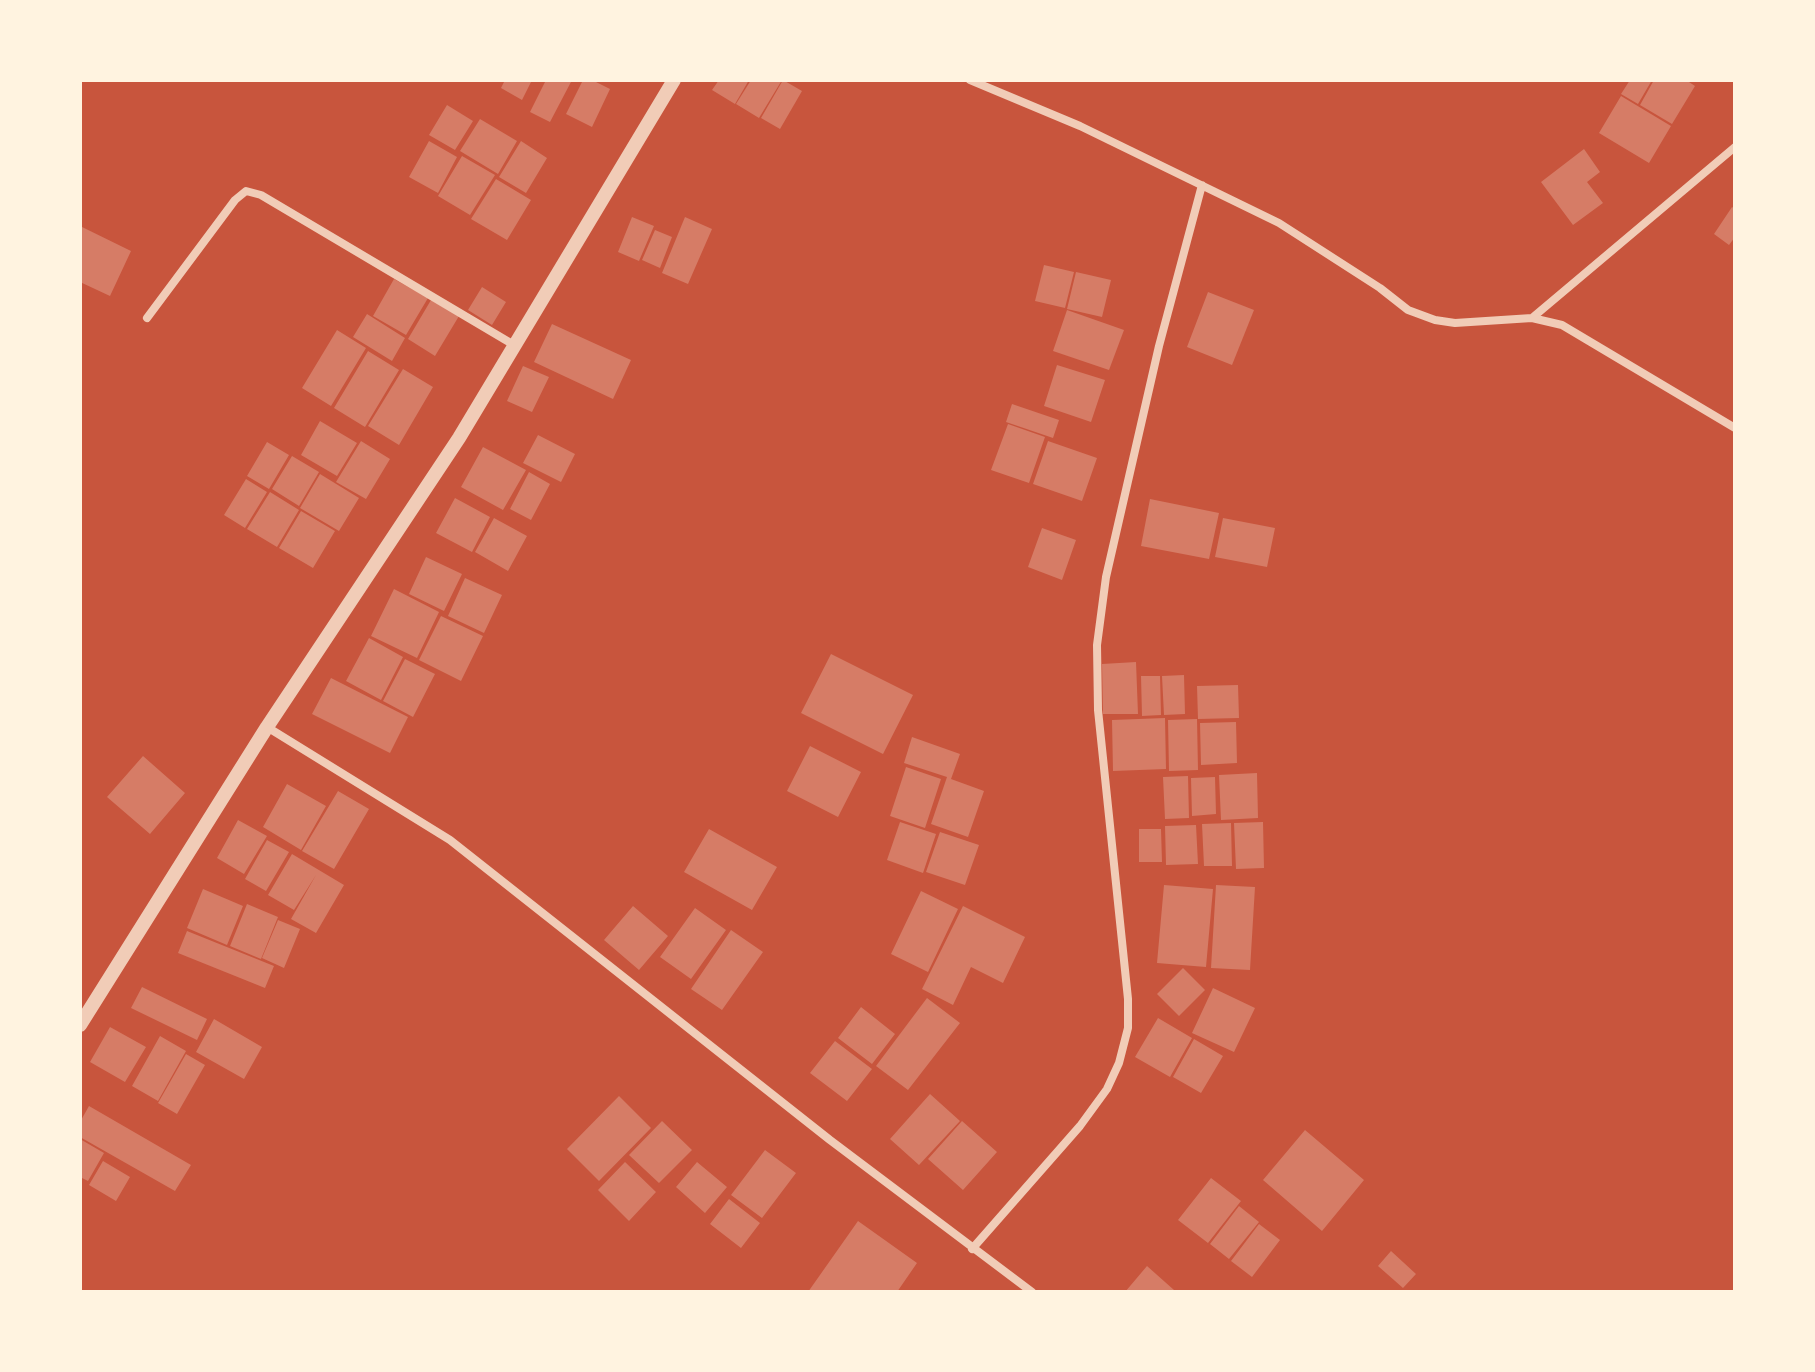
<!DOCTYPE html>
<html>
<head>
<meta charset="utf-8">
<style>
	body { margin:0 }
	#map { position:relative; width:1815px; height:1372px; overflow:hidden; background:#c8553d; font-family:"Noto Sans",sans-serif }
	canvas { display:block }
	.frame { position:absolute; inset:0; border:82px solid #fff3e0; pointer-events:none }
</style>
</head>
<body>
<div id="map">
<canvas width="1815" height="1372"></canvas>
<div class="frame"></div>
</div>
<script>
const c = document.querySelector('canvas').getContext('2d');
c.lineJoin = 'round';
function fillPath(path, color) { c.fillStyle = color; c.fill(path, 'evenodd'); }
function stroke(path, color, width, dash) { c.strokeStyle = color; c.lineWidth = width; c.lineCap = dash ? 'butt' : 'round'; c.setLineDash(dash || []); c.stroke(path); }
const building = new Path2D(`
	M505 80H532L522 100 501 88Z
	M546 80H572L550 122 530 112Z
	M583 80H592L610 89 592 127 566 114Z
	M719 80H749L735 104 712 90Z
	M751 80H782L759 118 736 104Z
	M783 80 802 91 780 129 761 118Z
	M1630 80H1652L1638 104 1621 94Z
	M1654 80H1686L1695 86 1672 124 1640 105Z
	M1621 96 1671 126 1649 163 1599 133Z
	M447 105 473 121 455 150 429 135Z
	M480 119 517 141 498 174 460 151Z
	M429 141 457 157 438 193 409 177Z
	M521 141 547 158 526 193 499 177Z
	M1584 149 1600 172 1587 182 1603 203 1573 225 1541 182Z
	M462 156 495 175 470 215 438 196Z
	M496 179 531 200 507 240 471 219Z
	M1732 207 1735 209V237L1729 245 1714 234Z
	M632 217 654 226 639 261 618 252Z
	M685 217 712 229 688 284 662 273Z
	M80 226 131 251 110 296 80 282Z
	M655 230 672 237 660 268 642 260Z
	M1044 265 1074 272 1065 308 1035 301Z
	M1076 272 1111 280 1102 317 1067 309Z
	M394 279 428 298 406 335 373 316Z
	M482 287 506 302 492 325 468 310Z
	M1208 292 1254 310 1232 365 1187 347Z
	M431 300 459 316 435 356 408 339Z
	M1067 310 1124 330 1109 370 1053 351Z
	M367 314 405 338 392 361 353 337Z
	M552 324 631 360 613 399 534 362Z
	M337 330 366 348 331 406 302 388Z
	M368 351 399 370 365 427 334 408Z
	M1057 365 1105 380 1091 422 1044 406Z
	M523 366 549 377 532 412 507 401Z
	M403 369 433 387 399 445 368 426Z
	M1012 404 1059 420 1053 438 1006 422Z
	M320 421 357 443 337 476 301 455Z
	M1008 424 1045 437 1029 483 991 470Z
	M538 435 575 454 561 482 523 463Z
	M361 441 390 459 366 499 336 482Z
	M1048 441 1097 458 1082 501 1033 484Z
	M267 442 289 455 269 489 247 476Z
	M483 447 526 470 503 510 461 487Z
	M292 456 319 472 299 506 272 489Z
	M529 472 550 484 531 520 510 509Z
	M320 474 359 498 339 531 300 508Z
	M246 479 267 492 245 528 224 515Z
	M270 492 299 510 277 547 247 529Z
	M455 498 490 517 472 552 436 533Z
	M1150 499 1219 513 1209 559 1141 546Z
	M301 511 335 531 313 568 279 548Z
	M494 518 527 536 508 571 475 552Z
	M1223 518 1275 528 1267 567 1215 557Z
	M1042 528 1076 540 1062 580 1028 567Z
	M426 557 462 574 444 611 409 594Z
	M465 578 502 595 484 633 448 616Z
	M394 589 439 612 417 658 371 636Z
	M441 616 483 636 461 681 419 660Z
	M369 638 403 657 381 700 346 681Z
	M831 654 913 695 883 754 801 713Z
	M405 659 435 674 413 717 383 701Z
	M1136 662 1138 714H1103L1102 664Z
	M1184 675 1185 714 1164 715 1162 676Z
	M1141 676H1160L1161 715 1142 716Z
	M331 678 408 717 390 753 312 714Z
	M1238 685 1239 718 1198 719 1197 686Z
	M1165 718 1166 769 1113 771 1112 720Z
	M1197 719 1198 770 1169 771 1168 720Z
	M1236 722 1237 763 1201 765 1200 723Z
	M912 737 960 754 951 779 984 791 968 837 931 824 947 777 904 763Z
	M810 746 861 772 838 817 787 791Z
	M143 756 185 793 150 834 107 797Z
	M906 767 941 779 925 828 890 816Z
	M1257 773 1258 818 1221 820 1219 775Z
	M1188 776 1189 818 1165 819 1163 777Z
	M1215 777 1216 814 1192 816 1191 778Z
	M287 784 326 806 301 850 263 827Z
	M338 791 369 809 334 869 302 851Z
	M238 820 267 836 244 874 217 858Z
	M900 822 936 834 923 873 887 860Z
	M1263 822 1264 868 1236 869 1234 823Z
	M1231 823 1232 866H1204L1202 824Z
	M1196 825 1198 864 1166 865 1165 826Z
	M709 829 777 867 752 910 684 872Z
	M1139 829H1161L1162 862H1139Z
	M940 832 979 845 965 885 926 872Z
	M267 840 289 852 266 891 245 879Z
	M292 854 344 885 316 933 291 919 316 875 294 910 268 895Z
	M1164 885 1213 889 1206 967 1157 963Z
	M1216 885 1255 887 1250 970 1211 968Z
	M203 889 243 906 227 945 187 928Z
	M921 891 958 909 928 972 891 954Z
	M247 904 278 917 261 959 230 946Z
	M633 906 668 936 639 970 604 940Z
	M963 906 1025 937 1003 983 971 967 953 1005 922 989Z
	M695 908 726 930 691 979 660 957Z
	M278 920 300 929 284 968 262 958Z
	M731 930 763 952 722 1010 691 989Z
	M187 931 274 966 265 988 178 953Z
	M1183 968 1205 990 1179 1016 1157 994Z
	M142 987 207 1019 197 1040 131 1008Z
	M1213 988 1255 1008 1234 1052 1192 1033Z
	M927 998 960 1023 908 1090 876 1066Z
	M861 1007 895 1034 872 1064 838 1038Z
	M1158 1018 1192 1038 1170 1077 1135 1057Z
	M214 1019 262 1047 244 1079 196 1052Z
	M110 1027 146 1047 125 1082 90 1062Z
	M160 1036 186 1051 158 1101 132 1086Z
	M1194 1039 1223 1056 1201 1093 1173 1077Z
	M835 1041 872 1069 847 1101 810 1073Z
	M186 1054 205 1065 177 1114 158 1103Z
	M930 1094 960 1121 919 1165 890 1139Z
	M619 1096 651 1128 599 1181 567 1149Z
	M89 1106 191 1165 175 1191 80 1137V1122Z
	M662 1121 692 1150 659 1183 629 1155Z
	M962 1121 997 1152 963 1190 928 1159Z
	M1305 1130 1364 1180 1322 1231 1263 1180Z
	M80 1139 104 1153 88 1181 80 1177Z
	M765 1150 796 1173 762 1218 731 1195Z
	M103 1161 130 1177 116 1201 89 1185Z
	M625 1162 656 1192 629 1221 598 1190Z
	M697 1162 727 1187 705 1213 676 1187Z
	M1211 1178 1241 1201 1208 1243 1178 1220Z
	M729 1199 760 1223 741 1248 710 1224Z
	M1239 1206 1259 1222 1229 1259 1210 1244Z
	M858 1221 917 1263 897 1292H808Z
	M1259 1224 1280 1240 1252 1277 1231 1261Z
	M1391 1251 1416 1274 1403 1288 1378 1266Z
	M1147 1266 1174 1290 1171 1292H1125Z`);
const minor = new Path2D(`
	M970 80 1080 126 1279 223 1380 288 1408 310 1435 320 1455 323 1532 318 1562 325 1735 428
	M147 318 235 200 246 191 261 195 514 345
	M1532 318 1735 147
	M267 727 450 840 830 1140 1032 1292
	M972 1249 1080 1126 1107 1089 1119 1063 1128 1028V999L1098 710 1097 645 1106 577 1159 346 1202 185`);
const tertiary = new Path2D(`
	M80 1025 267 727 459 438 674 80`);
fillPath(building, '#d67c66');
stroke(minor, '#f1ccb7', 8);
stroke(tertiary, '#f1ccb7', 14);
</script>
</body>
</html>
